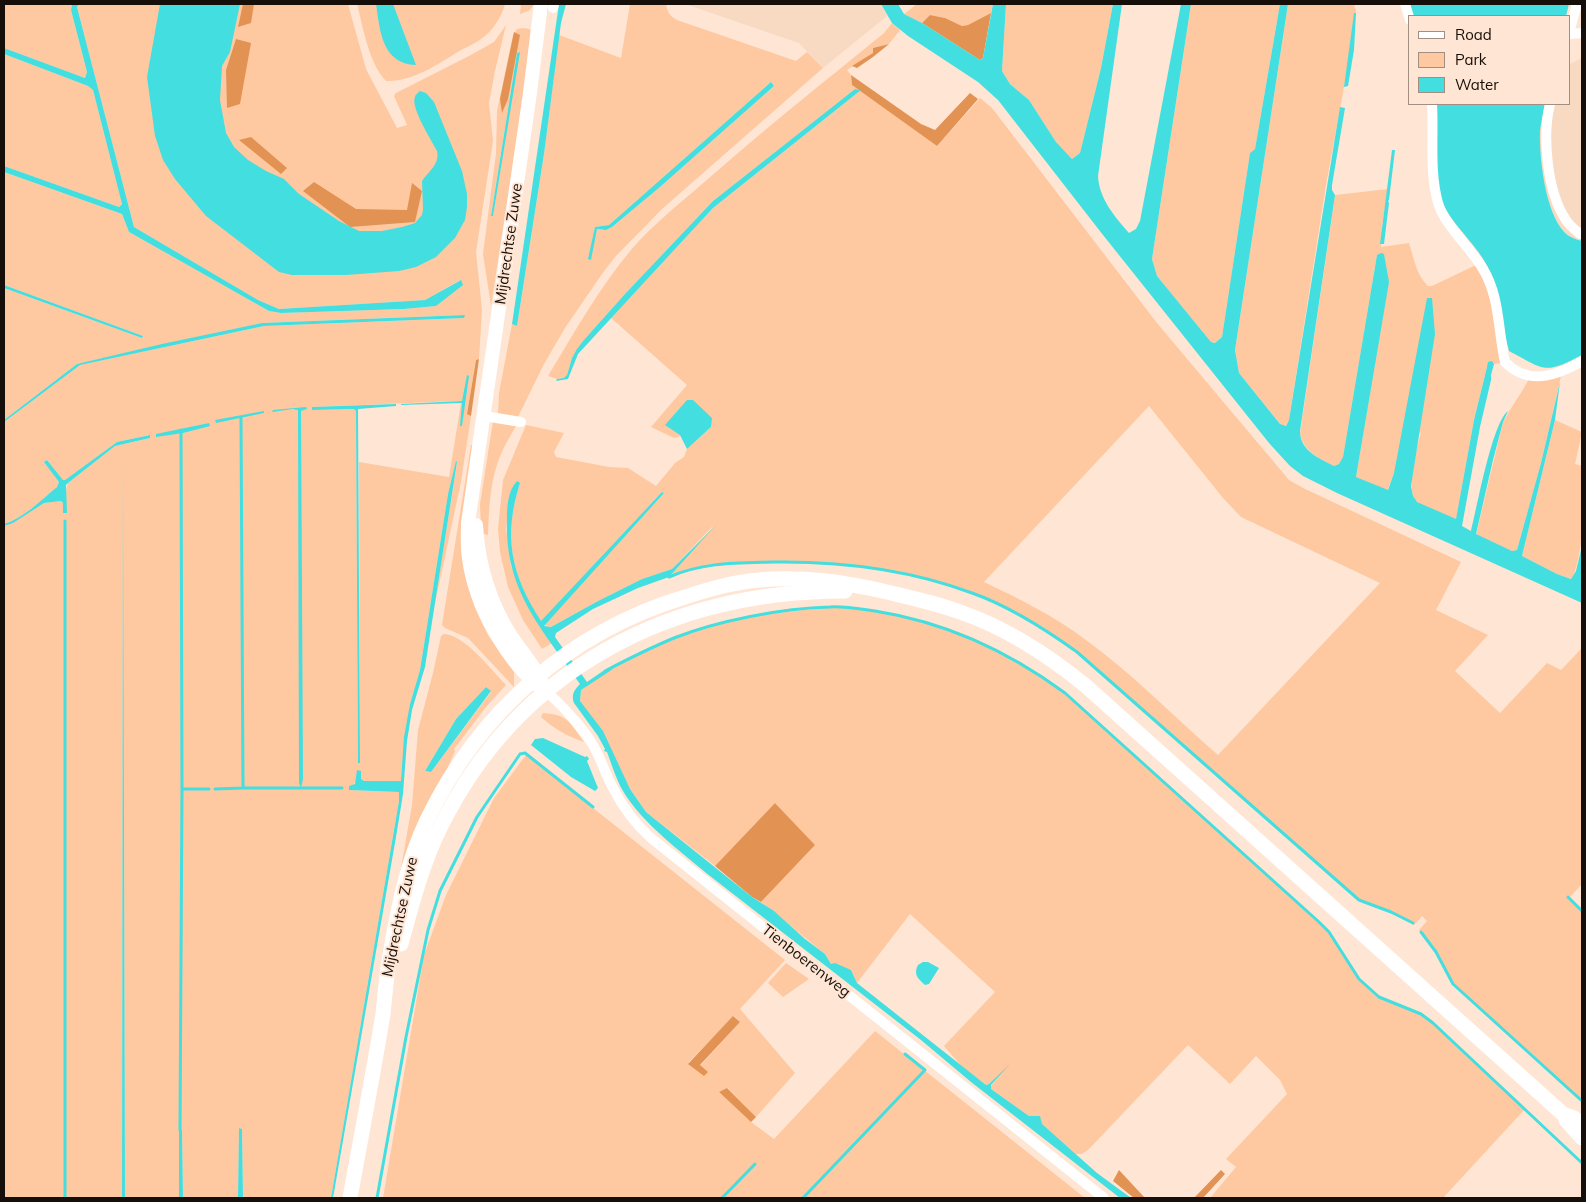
<!DOCTYPE html>
<html>
<head>
<meta charset="utf-8">
<style>
	body { margin:0 }
	#map { position:relative; width:1586px; height:1202px; overflow:hidden; background:#ffe5d3; font-family:Mulish,sans-serif }
	canvas { display:block }
	.frame { position:absolute; inset:0; border:5px solid #160e08; pointer-events:none }
	.legend { position:absolute; left:1408px; top:15px; width:162px; height:90px; box-sizing:border-box; background:#ffe5d3; border:1px solid #a28f82; margin:0; padding:6px 9px; list-style:none; font-size:15px; color:#160e08 }
	.legend li { display:flex; align-items:center; gap:10px; height:25px }
	.legend b { width:25px; border:1px solid #a28f82 }
</style>
</head>
<body>
<div id="map">
<canvas width="1586" height="1202"></canvas>
<div class="frame"></div>
<ul class="legend">
<li><b style="height:6px;background:#fff"></b>Road</li>
<li><b style="height:14px;background:#fec9a1"></b>Park</li>
<li><b style="height:14px;background:#43dedf"></b>Water</li>
</ul>
</div>
<script>
const c = document.querySelector('canvas').getContext('2d');
c.lineJoin = 'round';
function fillPath(path, color) { c.fillStyle = color; c.fill(path, 'evenodd'); }
function stroke(path, color, width, dash) { c.strokeStyle = color; c.lineWidth = width; c.lineCap = dash ? 'butt' : 'round'; c.setLineDash(dash || []); c.stroke(path); }
function write(font, color, halo, rows, align = 'center') {
  c.font = font + ' Mulish,sans-serif'; c.lineWidth = 4; c.setLineDash([]); c.textBaseline = 'middle'; c.strokeStyle = halo; c.fillStyle = color; for (const [text, x, y, turn = 0] of rows) {
    c.save(); c.translate(x, y); c.rotate((+turn || 0) * Math.PI / 180); c.textAlign = isNaN(turn) ? turn : align; if (halo) c.strokeText(text, 0, 0); c.fillText(text, 0, 0); c.restore();
  }
}
const built = new Path2D(`
	M685 4H881L887 16 823 68 799 43Z
	M1582 58V242L1570 238 1559 228 1551 213 1538 155V104H1570V64Z`);
const green = new Path2D(`
	M4 4H72L71 10 87 72 85 78 4 48Z
	M79 4H348L366 69 397 128 407 125 394 96 396 93 469 56 494 42 506 25 495 71 489 103 493 141 476 252 482 310 479 359 476 360 467 413 471 416 461 482 434 608 457 463 456 462 448 494 420 670 410 704 401 782 364 781 361 779 358 770 357 779 350 790 399 792V801L331 1198H243L242 1129 239 1128 238 1198H183L182 1130 179 1129V1198H125L123 450 122 1198H4V526L7 525 44 503 61 501 63 503 68 483 115 446 150 438 149 435 117 442 65 480H63L47 460 45 462 59 482 57 487C41 500 24 518 4 524V422L79 365 264 326 464 318V315L262 323 77 364 4 420V288L142 338 143 336 4 285V172L122 214 129 232 269 311 281 313 404 309 436 306 460 280 425 300 279 309 258 300 134 227 77 7ZM460 401 461 403 449 477 359 462 360 762 358 763 356 411 354 409 312 410V407ZM209 423 183 433 156 435Z
	M357 4H505C503 14 493 30 485 36 478 42 469 46 461 50 438 64 413 82 386 81 369 64 363 27 357 4Z
	M521 4H534L530 10 520 14Z
	M630 4H666C667 12 670 16 677 20L796 61 807 52 823 68 662 209 615 257 602 274 565 328 544 364 518 417 498 414 499 393 512 324 517 326 544 154 559 35 621 58ZM771 82 774 86 660 187 612 227 606 230 597 229 590 259 595 227 609 225Z
	M917 4H993L991 13 968 25 962 26 945 18 930 15 922 23 904 14Z
	M1006 4H1113L1101 68 1080 153 1072 159 1056 142 1029 100 1010 84 1002 71Z
	M1191 4H1280L1255 149 1250 153 1222 337 1215 343 1211 342 1157 276 1152 259Z
	M1288 4H1354L1356 13 1344 87 1326 185 1289 420 1285 426 1281 425 1239 373 1235 350Z
	M892 23 900 30 889 44 873 48V53L847 70 851 75 852 85 858 89H855L713 201 624 295 583 341 572 358 567 375 565 378 557 379 548 376C574 333 599 288 631 250 654 223 683 201 709 178 766 128 825 81 884 33Z
	M524 28 529 29 533 33 491 306 483 254 496 153 497 111 513 35 517 29ZM519 52 493 216 491 215 517 53Z
	M4 54 88 86 93 90 122 203 119 207 4 166Z
	M861 90 937 146 980 98 992 108 1157 323 1289 480 1303 488 1461 562 1436 610 1488 635 1455 671 1500 713 1547 663 1561 670 1582 648V884L1569 898 1582 910V1101L1453 984 1436 952 1419 930 1427 921 1422 916 1414 925 1391 912 1359 900 1077 652C1045 629 1009 606 972 593 908 569 841 561 773 562 736 563 704 562 669 577L713 527H712L672 569 642 579 598 601 551 627 543 625 664 493 662 492 541 622C511 574 503 537 520 483L518 482 515 483 510 494 506 529 511 566 541 628 552 643 542 649 523 620 508 587 500 552 498 529 503 480 526 425 564 433 554 452 556 457 609 467 628 468 656 486 675 463 684 457 687 449 711 427 674 438 651 427 687 385 611 318 713 208ZM1149 406 1223 498 1241 517 1380 583 1218 755C1174 717 1133 674 1086 640 1054 616 1020 599 984 582Z
	M1388 189 1382 226 1381 247 1409 243C1414 258 1416 275 1428 286H1432L1476 265C1493 296 1497 329 1502 363L1494 364 1492 361 1487 367 1474 420 1456 520C1445 515 1426 509 1417 502 1404 491 1418 446 1421 431L1394 473 1387 491 1356 477 1370 393 1377 255 1343 457 1339 464 1334 466C1319 458 1304 452 1300 434L1335 195Z
	M1561 376 1541 463 1517 550 1512 551 1476 535 1503 422C1511 407 1521 394 1529 379Z
	M1555 420 1582 432 1575 464 1582 466C1582 502 1586 546 1572 579L1557 574 1522 556Z
	M493 421 516 426C511 435 505 444 501 454 490 479 489 508 488 535L481 533 480 504Z
	M471 445H473L466 579 475 608 488 635 514 672V687L468 638 445 628 442 625Z
	M830 607C876 610 921 617 964 634 1044 667 1098 722 1161 780 1214 827 1266 875 1319 922L1329 932 1359 979 1379 997 1421 1014 1433 1023 1525 1109 1443 1198H1210L1236 1167 1226 1159 1287 1094 1280 1080 1256 1056 1230 1084 1188 1045 1089 1149 1082 1154H1076L1033 1117 1029 1116 991 1089V1086L1003 1071 989 1084 986 1085 963 1068 944 1046 995 992 910 914 857 983 851 970 831 964 825 954 761 902 815 845 775 803 715 866 646 812 630 789 580 702 581 690 605 671 675 638 725 622 760 615Z
	M444 634C465 635 491 670 506 685L486 707 454 749 455 751 445 774 394 908 412 805 418 730 433 673 441 636ZM486 687 491 692 431 772 425 771 456 719Z
	M543 713C569 715 569 722 584 742 565 735 556 730 541 717Z
	M526 755 785 960 740 1009 795 1073 756 1117 728 1088 719 1092 751 1122 774 1139 875 1031 1085 1198H383L424 955 446 895 494 798ZM734 1016 740 1022 700 1066 688 1063Z
	M786 963 809 979 783 997 768 983Z`);
const forest = new Path2D(`
	M243 4H254L251 23 238 27Z
	M991 13 983 58 980 60 922 23 930 15 945 18 962 26 968 25Z
	M514 32 520 35 508 99 502 113 500 99Z
	M236 39 251 43 240 104 227 108 226 70Z
	M889 44 873 57 857 68 852 66 873 53V48Z
	M851 75 921 124 935 130 970 93 978 99 937 146 852 85Z
	M251 137 287 168 281 174 239 140Z
	M314 182 356 209 407 210 412 183 422 191 415 222 350 227 303 191Z
	M479 359 471 416 467 414 476 360Z
	M775 803 815 845 761 902 752 897 715 866Z
	M733 1016 740 1022 700 1065 708 1072 704 1076 688 1064Z
	M727 1088 756 1117 751 1122 719 1092Z
	M1119 1170 1145 1198H1134L1113 1181Z
	M1221 1170 1225 1174 1203 1198H1194Z`);
const water = new Path2D(`
	M72 4H79L77 7 134 227 258 300 279 309 425 300 461 280 463 285 436 306 404 309 281 313 269 311 129 232 122 214 4 172V166L119 207 122 204 93 90 88 86 4 54V48L85 78 87 72 71 10Z
	M160 4H240L230 52 222 66 220 100 226 133 234 147 248 160 266 171 284 179 299 194 339 221 359 231H382L402 227 415 223 422 215 423 209 422 181C429 171 440 164 437 151 432 141 410 107 415 97 415 95 419 92 420 91L426 93 434 102 462 171 467 194V207L465 220 455 238 436 257 416 267 399 271 346 275H292L279 272 206 216 175 179 163 160 155 136 147 77Z
	M376 4H393L416 65C382 64 380 31 376 4Z
	M559 4H566L561 23 544 154 517 326 512 324Z
	M881 4H898L904 14 922 23 980 60 983 58 993 4H1006L1002 71 1010 84 1029 100 1056 142 1072 159 1080 153 1101 68 1113 4H1122L1098 176C1099 198 1114 216 1129 233L1136 229 1140 221 1181 4H1191L1152 259 1157 276 1211 342 1215 343 1222 337 1250 153 1255 149 1280 4H1288L1235 350 1239 373 1280 424 1286 426 1289 420 1340 107 1345 108 1332 185V190L1335 195 1300 431C1300 451 1319 458 1334 466L1339 464 1343 457 1377 255 1381 253 1384 254 1389 282 1356 477 1388 490 1394 473 1427 298H1432L1435 334 1411 486 1413 496 1417 502 1456 519 1474 420 1487 367 1488 362 1492 361 1494 364 1491 375V380L1480 427 1462 526 1471 531C1477 508 1492 423 1508 411L1503 422 1493 460 1476 534 1512 551 1517 550 1541 463 1560 382 1555 420 1522 556 1557 574 1571 579 1576 571 1582 546V603L1337 493 1303 476 1290 466 1269 443 1103 235 998 100 978 82 908 36 892 23Z
	M1409 4H1569L1566 16H1412Z
	M1354 13H1356L1354 50 1348 86 1344 87Z
	M520 52 493 216H491L517 53Z
	M771 82 774 86 660 187 612 227 606 230 597 229 591 260 588 259 595 227 609 225Z
	M855 89 861 90 713 208 578 354 568 379 556 381 557 379 564 378 567 375 572 358 577 349 583 341 624 295 713 201Z
	M1435 104H1545C1543 113 1541 122 1540 131 1539 157 1546 224 1571 237 1574 239 1579 240 1582 241V355C1544 375 1545 370 1509 351 1502 325 1500 298 1490 272 1482 251 1458 230 1446 210 1431 185 1435 133 1435 104Z
	M1392 150H1395L1389 200 1388 201 1389 203 1384 244H1380Z
	M4 285 143 336 142 338 4 288Z
	M465 315 464 318 264 326 80 365 4 422V420L77 364 162 344 262 323Z
	M467 375 469 376 462 426H460L462 403 401 405V404L462 401Z
	M687 400H693L712 418 711 427 687 449 680 435 665 425Z
	M396 404V406L358 409 360 763H358L356 411 354 409 312 410V407Z
	M306 407 307 409 301 411 303 779 301 788 299 783 298 410 293 409 272 412 273 410Z
	M264 411V413L216 423 215 420Z
	M209 423 210 426 183 433 156 437V434Z
	M150 435V438L115 446 68 483 66 485 67 513H63V503L61 501 44 503 13 523 4 526V524C24 518 41 500 57 487L59 482 44 462 47 460 63 480H65L117 442Z
	M123 450 125 1198H122Z
	M456 461 457 462 425 667 412 710 407 741 403 794 396 837 333 1198H331L399 801V792L349 790V786L355 784 357 770 361 771V779L364 781H401L404 737 410 704 420 670 448 494Z
	M517 481 520 483C503 537 511 574 541 621L662 492 664 493 544 626 551 627 598 601 642 579 672 569 715 526 669 577 638 588 593 609 556 633 555 637 587 682 603 671 613 669 581 690 580 701 603 731 630 789 646 812 752 897 774 911 805 939 825 954 831 964 835 963 851 970 857 983 986 1085 989 1084 1010 1064 991 1085V1089L1029 1116H1040L1042 1124 1097 1173 1131 1198H1120L971 1082 921 1040 710 876C681 852 642 823 623 791 616 779 612 765 607 752L604 751 605 749 598 736 574 703C571 695 574 690 580 684 542 628 504 591 507 518 507 506 508 490 517 481Z
	M486 687 491 691 431 772 425 771 456 719Z
	M543 738 585 757 587 756 589 759 587 761 598 788 595 791 571 777 531 745 535 739Z
	M923 962H928L939 968 929 984 925 985C918 979 913 974 918 965Z
	M239 1128 242 1129 243 1198H238Z
	M179 1129 182 1130 183 1198H179Z`);
const stream = new Path2D(`
	M181 430 182 789H209
	M65 521V1198
	M669 577C704 562 736 563 773 562 841 561 908 569 972 593 1009 606 1045 629 1077 652L1359 900 1391 912 1413 923
	M605 671C628 659 650 648 674 638 717 621 782 608 830 607 844 606 860 609 875 611 945 622 1008 651 1065 693L1319 922 1329 932 1359 979 1379 997 1421 1014 1433 1023 1582 1163
	M243 788H342
	M215 789 243 788 241 418
	M1568 897 1582 911
	M1421 932 1436 952 1453 984 1582 1101
	M180 1130 182 789
	M377 1198 406 1037 428 930 440 891 477 817 520 754 525 753 593 807
	M722 1198 755 1164
	M803 1198 925 1070 905 1054`);
const street = new Path2D(`
	M1405 4 1410 20
	M553 8 554 4
	M1570 29 1577 4
	M1570 34 1582 33
	M1432 104C1434 137 1429 170 1438 203 1445 226 1471 248 1483 269 1500 296 1498 332 1505 362 1528 386 1557 376 1582 361
	M1550 104C1542 136 1547 192 1566 220 1569 225 1575 230 1580 234H1582
	M484 416 521 422
	M546 692C560 702 586 732 594 747 601 759 605 773 612 786 622 806 634 823 651 838L1104 1198`);
const secondary = new Path2D(`
	M541 4 530 93 468 523C468 534 467 546 469 558 475 605 507 663 546 692
	M476 525C478 564 490 604 511 636 522 653 536 667 543 685`);
const primary = new Path2D(`
	M401 944C412 904 422 864 441 826 520 667 672 591 845 591
	M1566 1120 1582 1138
	M350 1198C361 1137 373 1075 383 1014 385 996 386 979 389 961 397 913 406 864 427 820 479 712 569 632 685 597 709 589 734 582 759 580 804 576 844 582 887 592 912 598 936 603 960 612 1007 628 1048 655 1086 686L1563 1114 1574 1118 1582 1125`);
const streetNames = [
	["Mijdrechtse Zuwe",509,244,-82],
	["Mijdrechtse Zuwe",400,917,-78],
	["Tienboerenweg",806,961,38]
];
fillPath(built, '#f8d9c2');
fillPath(green, '#fec9a1');
fillPath(forest, '#e29253');
fillPath(water, '#43dedf');
stroke(stream, '#43dedf', 3);
stroke(street, '#fff', 10);
stroke(secondary, '#fff', 14);
stroke(primary, '#fff', 15);
write('15px', '#160e08', '#ffe5d3', streetNames);
</script>
</body>
</html>
